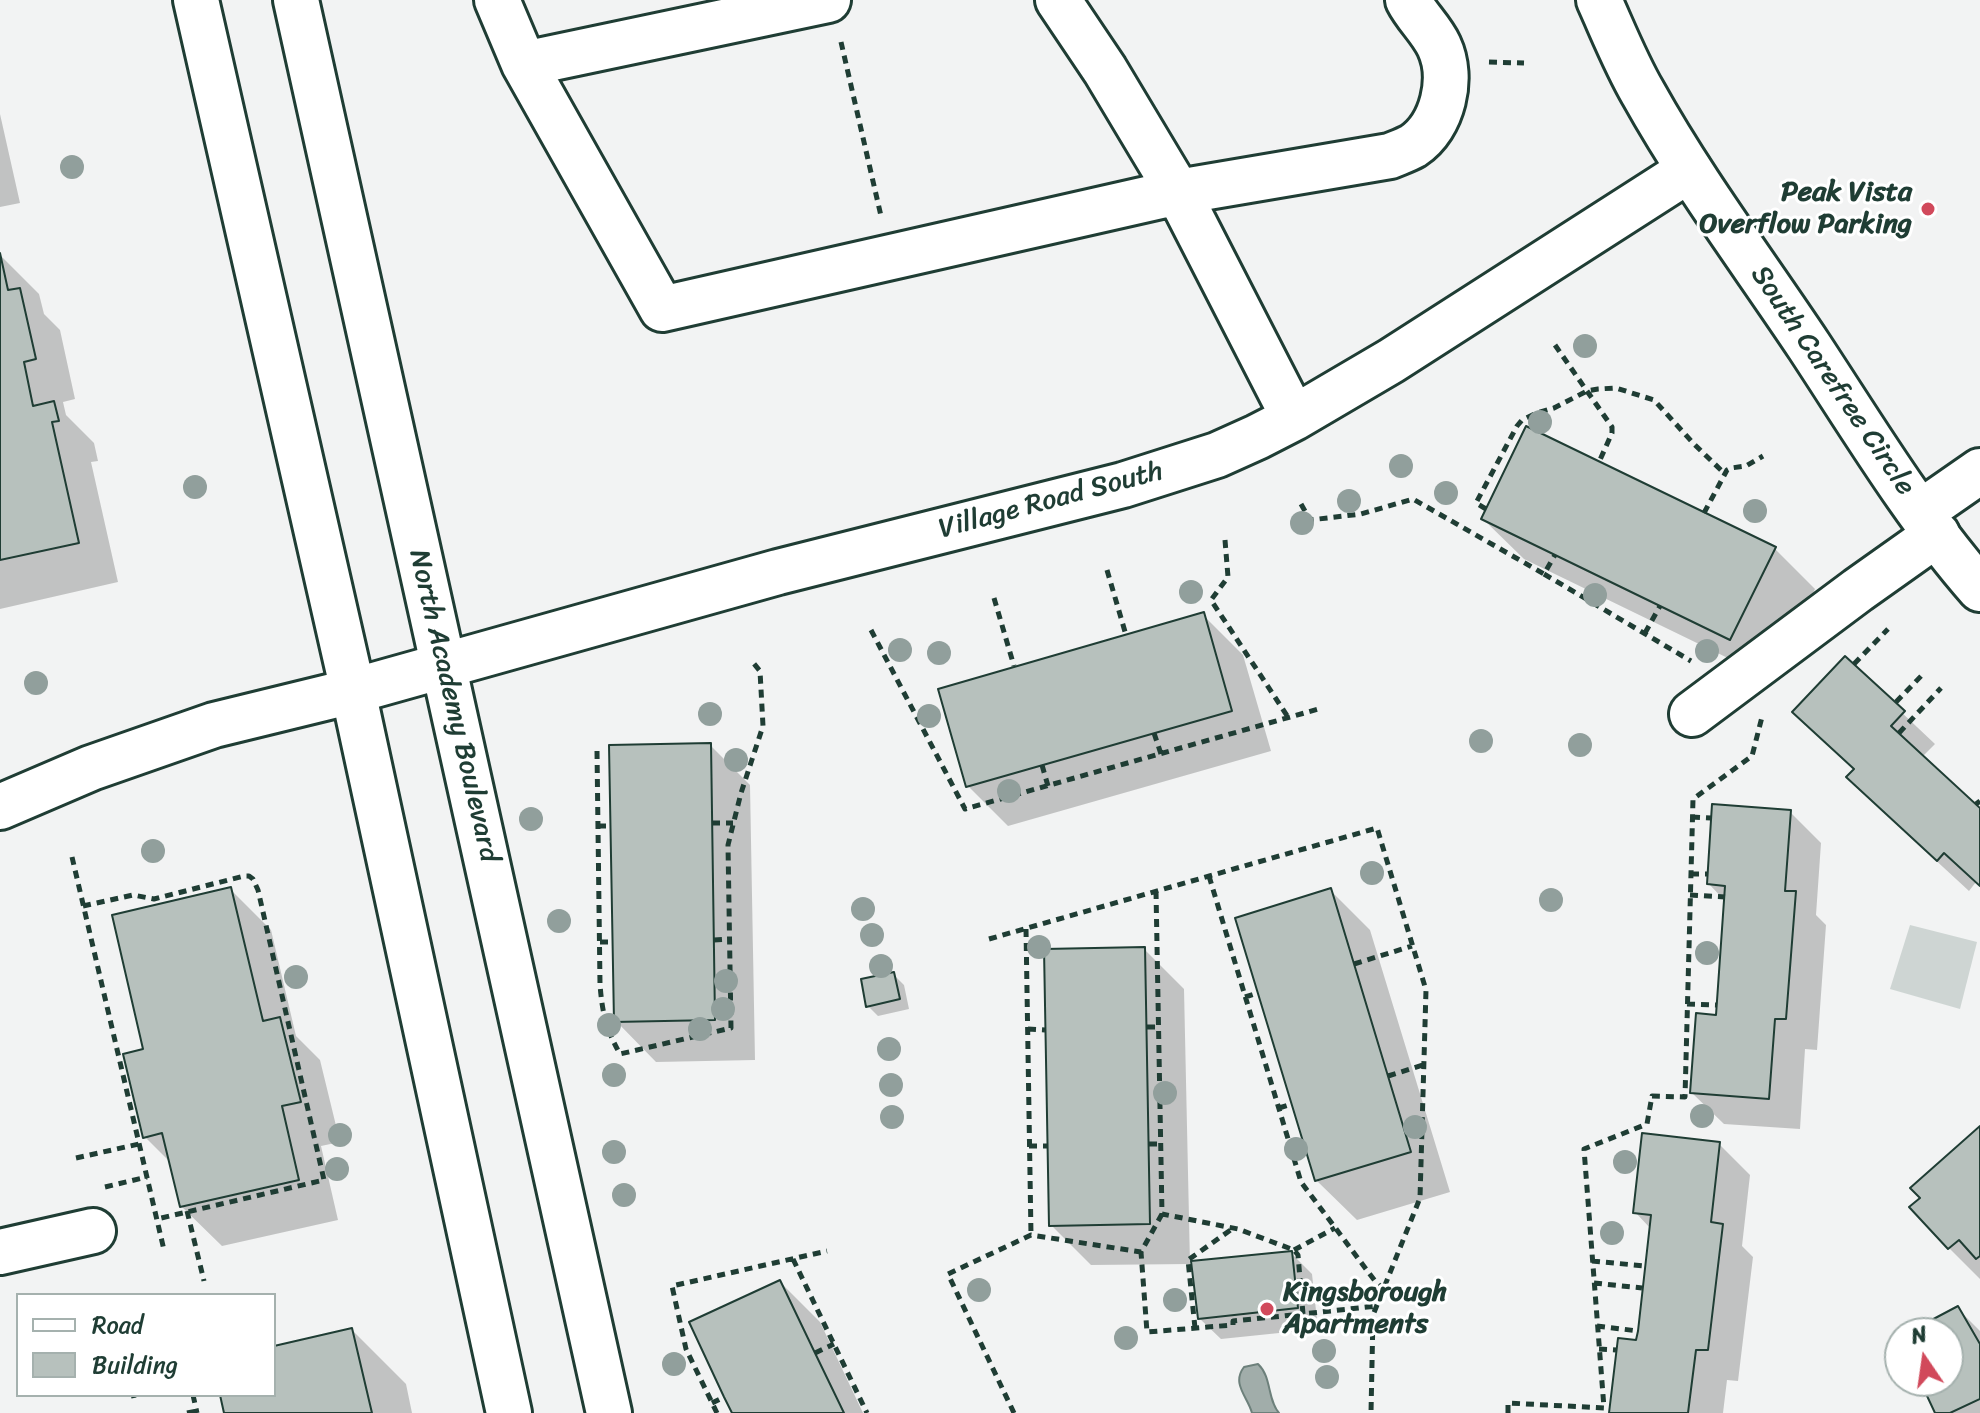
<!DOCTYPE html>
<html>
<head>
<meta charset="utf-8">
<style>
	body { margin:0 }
	#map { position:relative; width:1980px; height:1413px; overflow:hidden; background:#f2f3f3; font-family:Sriracha,sans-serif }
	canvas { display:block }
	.legend { position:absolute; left:16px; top:1293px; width:260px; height:104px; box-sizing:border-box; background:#fff; border:2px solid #a5b1ae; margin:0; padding:10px 14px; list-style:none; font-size:24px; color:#1f3d34 }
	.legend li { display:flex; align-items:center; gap:16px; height:40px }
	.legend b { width:40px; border:2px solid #a5b1ae }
	.north { position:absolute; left:1884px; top:1317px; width:80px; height:80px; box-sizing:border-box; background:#fff; border:2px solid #a5b1ae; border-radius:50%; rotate:347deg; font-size:22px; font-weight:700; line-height:32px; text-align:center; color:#1f3d34 }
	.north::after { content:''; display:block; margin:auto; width:28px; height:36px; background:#d1495b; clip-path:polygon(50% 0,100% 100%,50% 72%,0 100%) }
</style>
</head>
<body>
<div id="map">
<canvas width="1980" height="1413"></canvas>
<ul class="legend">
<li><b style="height:10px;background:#fff"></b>Road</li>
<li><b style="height:22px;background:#b7c1bd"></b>Building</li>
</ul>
<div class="north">N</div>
</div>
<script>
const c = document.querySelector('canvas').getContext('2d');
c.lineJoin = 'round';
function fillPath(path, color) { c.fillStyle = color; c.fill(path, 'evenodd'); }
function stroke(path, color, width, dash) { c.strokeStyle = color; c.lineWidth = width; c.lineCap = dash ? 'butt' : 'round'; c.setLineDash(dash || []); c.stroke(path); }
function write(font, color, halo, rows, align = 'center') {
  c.font = font + ' Sriracha,sans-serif'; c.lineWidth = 6; c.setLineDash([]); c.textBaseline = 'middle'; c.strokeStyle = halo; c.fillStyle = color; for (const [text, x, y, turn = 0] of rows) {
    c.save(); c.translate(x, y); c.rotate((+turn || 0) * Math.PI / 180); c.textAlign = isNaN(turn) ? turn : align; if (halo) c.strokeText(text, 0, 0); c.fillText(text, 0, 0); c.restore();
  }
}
const green = new Path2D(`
	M1910 925 1977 942 1960 1009 1890 989Z`);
const water = new Path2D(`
	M1258 1364C1272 1377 1267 1399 1279 1413H1252C1248 1397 1231 1384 1244 1367Z`);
const shadow = new Path2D(`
	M0 114 20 203 0 207Z
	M0 255 39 294 44 314 60 330 75 399 63 402 66 415 94 443 98 461 91 462 118 582 0 609Z
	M1483 519 1775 549 1815 589 1771 679 1524 559Z
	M1203 615 1243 655 1271 751 1008 826 968 786Z
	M1845 659 1935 744 1922 757 1980 810V886L1976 882 1969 891 1879 808 1855 770Z
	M710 745 750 785 755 1060 656 1062 616 1021Z
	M1790 812 1821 843 1816 915 1826 925 1817 1050 1805 1049 1800 1129 1724 1124 1692 1093 1718 1017 1726 902 1709 884Z
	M231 890 271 930 296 1036 320 1060 340 1142 321 1146 338 1220 222 1246 181 1206 171 1163 145 1137V1051Z
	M1330 890 1370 930 1450 1192 1357 1220 1316 1180Z
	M1144 949 1184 989 1190 1264 1091 1265 1051 1225Z
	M894 975 904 985 909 1009 878 1016 868 1006Z
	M1980 1128V1279L1949 1248Z
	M1719 1144 1750 1175 1742 1246 1753 1257 1738 1381 1727 1380 1723 1413H1611L1638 1342 1651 1229 1635 1212Z
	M1291 1253 1312 1274 1318 1329 1221 1339 1199 1318Z
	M780 1282 820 1322 863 1413H734Z
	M1958 1309 1980 1331V1413H1938L1923 1381H1948V1333H1911Z
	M352 1330 406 1384 412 1413H226L222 1395H274V1348Z`);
const building = new Path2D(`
	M0 253 8 290 20 288 36 359 24 362 33 406 54 401 59 421 52 422 79 543 0 560Z
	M1526 426 1776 547 1730 640 1481 519Z
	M1204 612 1232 711 966 787 938 689Z
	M1845 656 1905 711 1891 726 1980 808V886L1944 853 1937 861 1846 777 1854 769 1792 712Z
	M711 743 715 1020 614 1022 609 745Z
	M1712 804 1791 810 1785 891H1796L1786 1019H1775L1769 1099 1690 1093 1696 1013 1716 1015 1725 886 1707 884Z
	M231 887 263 1021 280 1017 301 1102 282 1106 299 1180 180 1207 162 1133 143 1138 123 1054 143 1049 112 915Z
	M1331 888 1411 1152 1315 1181 1235 918Z
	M1145 947 1150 1224 1049 1226 1044 949Z
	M894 972 900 999 866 1007 861 979Z
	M1980 1126V1256L1976 1259 1959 1240 1948 1249 1909 1207 1920 1198 1910 1188Z
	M1642 1133 1720 1142 1711 1222 1723 1224 1708 1350H1696L1688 1413H1609L1618 1338 1636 1340 1638 1331 1651 1215 1633 1213Z
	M1292 1251 1298 1308 1198 1319 1191 1261Z
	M780 1280 815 1353 844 1413H732L724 1397 689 1322Z
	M1958 1306 1980 1344V1399L1950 1413H1935L1920 1381H1948V1333H1907Z
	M352 1328 372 1413H224L220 1395H274V1346Z`);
const path = new Path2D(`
	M841 42 881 216
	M1489 62 1524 63
	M1555 345 1612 427V433L1599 462
	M1301 504 1310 520 1361 514 1413 499 1544 574 1555 555
	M1486 509 1476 503 1517 426 1522 420 1537 413 1554 408 1587 391 1598 389 1616 388 1654 400 1694 444 1724 473
	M1704 513 1727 470 1731 468 1746 466 1763 456
	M1225 540 1228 577 1211 600 1288 717
	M1107 570 1126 635
	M1544 574 1691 661
	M994 598 1014 666
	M871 630 965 809 1322 708
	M1645 633 1660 606
	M1854 664 1888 629
	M1896 702 1925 672
	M1154 733 1161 754
	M1899 733 1941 688
	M597 751 600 984C602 1012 606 1029 620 1054L731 1028 728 845 741 793 763 726 760 671 751 660
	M1042 765 1048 786
	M1976 804 1980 801
	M1692 817 1711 818
	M712 823H733
	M598 826H611
	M72 857 164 1250
	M1691 874H1707
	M1209 876 1301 1182 1375 1281 1383 1289
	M1156 891 1162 1214 1238 1229 1294 1250 1298 1255 1303 1314 1377 1306
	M1690 895 1725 897
	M83 906 133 895 154 899 244 876H249L253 879 258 890 324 1180 157 1219
	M1026 929 1031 1235
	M989 939 1377 828 1426 990 1420 1198 1373 1315 1371 1413
	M714 940 729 939
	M600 942H612
	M1354 964 1412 946
	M1245 997 1258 993
	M1687 1004 1717 1005
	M1147 1027H1158
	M1028 1029 1045 1030
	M1388 1076 1423 1065
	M1279 1108 1292 1104
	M1149 1144H1160
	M1029 1146H1048
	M76 1158 139 1144
	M105 1187 147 1177
	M187 1211 204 1281
	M1162 1214 1141 1252 1147 1332 1233 1325V1321L1303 1314
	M1294 1250 1335 1228
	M793 1259 867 1413
	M1592 1261 1645 1266
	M1594 1283 1642 1288
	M1597 1326 1638 1331
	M1195 1328 1188 1260 1232 1229
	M1599 1349 1616 1350
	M815 1353 834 1344
	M193 1395 197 1413
	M131 1396 136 1395
	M712 1403 724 1397
	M187 1413 197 1411
	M717 1413 686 1349 672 1286 827 1251
	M1014 1413 948 1274 1031 1235 1141 1252
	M1508 1413V1403L1604 1408 1584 1149 1647 1124 1652 1096 1685 1097 1693 799 1752 756 1762 717`);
const minor = new Path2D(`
	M497 0 524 64 662 309 1178 192 1390 156C1397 153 1406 150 1413 146 1443 126 1454 78 1439 46 1431 29 1416 16 1408 0
	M1058 0 1105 70 1178 192 1294 418
	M524 64 828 0
	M1921 512 1980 471
	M1692 714 1858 590 1937 534
	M0 807 91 768 214 725 353 691 778 572 1123 485 1217 455 1257 437 1294 418 1391 361 1689 170
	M0 1252 93 1231`);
const major = new Path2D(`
	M1599 0C1613 31 1626 64 1643 93 1692 181 1753 262 1809 346 1863 428 1915 515 1980 589`);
const highway = new Path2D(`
	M196 0 353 691 509 1413
	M296 0 609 1413`);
const trees = [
	[72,167],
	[1585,346],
	[1540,422],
	[1401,466],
	[195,487],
	[1446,493],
	[1349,501],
	[1755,511],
	[1302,523],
	[1191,592],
	[1595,595],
	[900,650],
	[1707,651],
	[939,653],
	[36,683],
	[710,714],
	[929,716],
	[1481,741],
	[1580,745],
	[736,760],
	[1009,791],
	[531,819],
	[153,851],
	[1372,873],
	[1551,900],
	[863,909],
	[559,921],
	[872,935],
	[1039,947],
	[1707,953],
	[881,966],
	[296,977],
	[726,981],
	[723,1009],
	[609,1025],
	[700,1029],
	[889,1049],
	[614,1075],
	[891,1085],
	[1165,1093],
	[1702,1116],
	[892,1117],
	[1415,1127],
	[340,1135],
	[1296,1149],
	[614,1152],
	[1625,1162],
	[337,1169],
	[624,1195],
	[1612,1233],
	[979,1290],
	[1175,1300],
	[1126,1338],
	[1324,1351],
	[674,1364],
	[1327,1377]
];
const markers = [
	[1928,209,8,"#d1495b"],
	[1267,1309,8,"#d1495b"]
];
const poiNames = [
	["Peak Vista",1912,193],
	["Overflow Parking",1912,225],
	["Kingsborough",1283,1293,"left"],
	["Apartments",1283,1325,"left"]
];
const streetNames = [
	["South Carefree Circle",1832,381,56],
	["Village Road South",1051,501,-15],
	["North Academy Boulevard",453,706,77]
];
fillPath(green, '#ced5d3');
fillPath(water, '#a1adaa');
stroke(water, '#6d807b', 2);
fillPath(shadow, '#0003');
fillPath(building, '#b7c1bd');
stroke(building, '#1f3d34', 2);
stroke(minor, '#1f3d34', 50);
stroke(major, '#1f3d34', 50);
stroke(highway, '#1f3d34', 50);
stroke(path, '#1f3d34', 5, [8, 6]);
stroke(minor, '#fff', 44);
stroke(major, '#fff', 44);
stroke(highway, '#fff', 44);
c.fillStyle = '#919f9c';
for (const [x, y] of trees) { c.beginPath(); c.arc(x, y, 12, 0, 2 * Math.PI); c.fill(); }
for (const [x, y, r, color] of markers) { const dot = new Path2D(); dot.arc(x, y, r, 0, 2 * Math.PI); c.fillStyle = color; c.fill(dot); stroke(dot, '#fff', 3); }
write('bold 28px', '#1f3d34', '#fff', poiNames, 'right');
write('28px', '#1f3d34', '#fff', streetNames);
</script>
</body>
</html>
